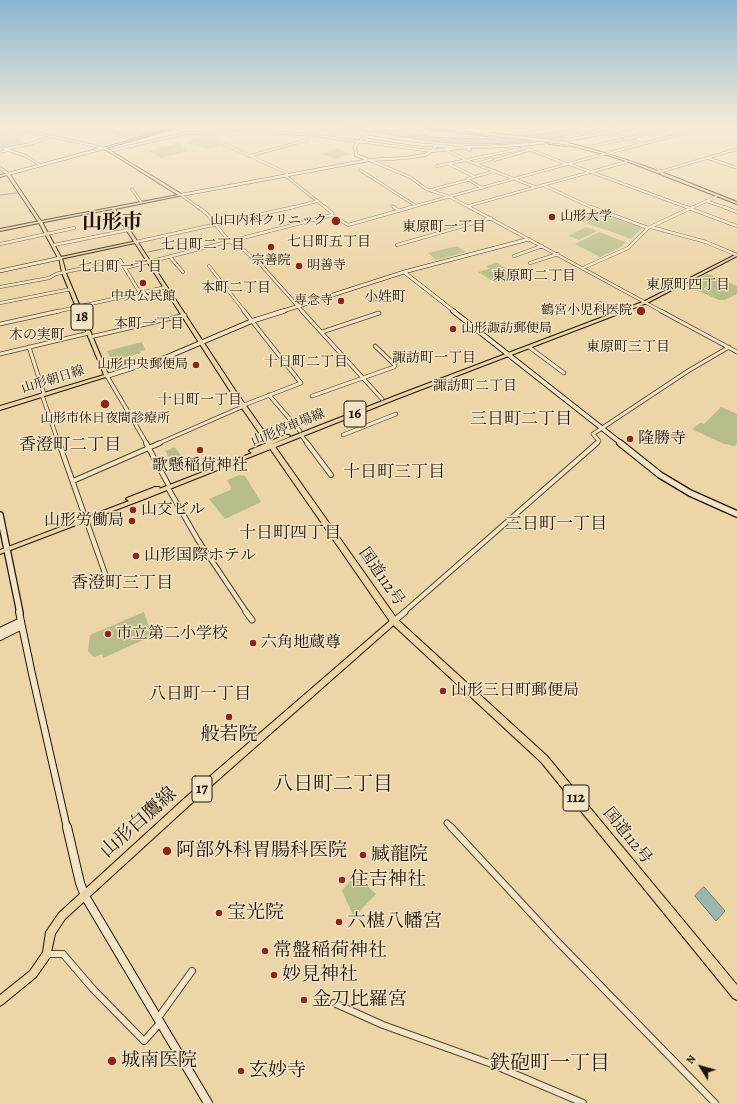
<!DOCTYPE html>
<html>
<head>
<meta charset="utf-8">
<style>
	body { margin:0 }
	#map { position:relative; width:737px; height:1103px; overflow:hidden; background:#ecd5a7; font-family:Alegreya,serif }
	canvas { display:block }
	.north { position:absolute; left:681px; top:1047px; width:40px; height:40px; -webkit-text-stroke:3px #f3e4c6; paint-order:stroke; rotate:307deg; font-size:11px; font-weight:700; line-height:16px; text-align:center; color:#201308 }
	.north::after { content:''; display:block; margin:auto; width:14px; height:18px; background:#201308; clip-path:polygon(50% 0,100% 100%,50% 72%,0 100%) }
</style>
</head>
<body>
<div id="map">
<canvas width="737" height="1103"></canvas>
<div class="north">N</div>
</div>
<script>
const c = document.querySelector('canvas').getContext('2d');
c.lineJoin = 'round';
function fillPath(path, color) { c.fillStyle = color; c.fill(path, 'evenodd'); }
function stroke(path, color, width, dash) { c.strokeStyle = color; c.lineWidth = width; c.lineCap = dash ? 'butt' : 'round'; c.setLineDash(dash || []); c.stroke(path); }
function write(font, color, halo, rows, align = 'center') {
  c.font = font + ' Alegreya,"Noto Serif JP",serif'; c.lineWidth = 3; c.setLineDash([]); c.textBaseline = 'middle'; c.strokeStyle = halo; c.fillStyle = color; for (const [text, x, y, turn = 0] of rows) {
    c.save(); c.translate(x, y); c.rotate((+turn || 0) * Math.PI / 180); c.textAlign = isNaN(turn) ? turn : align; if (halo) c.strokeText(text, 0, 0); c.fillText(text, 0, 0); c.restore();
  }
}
const green = new Path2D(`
	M98 127H178L132 140 99 129Z
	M432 127H536L531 129 501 130Z
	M12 135 26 144 6 148 0 143V137Z
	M203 137 220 146 205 149 195 144 191 145 185 142Z
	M179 143 185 147 181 148 187 151 161 158 148 151Z
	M337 148 351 154 335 159 322 154Z
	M595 211 642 228 631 239 572 218Z
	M586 227 597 231 579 240 568 236Z
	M599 232 626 242 621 247 600 257 575 244Z
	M457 246 466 252 436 260 428 253Z
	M497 263 520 276 510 280 494 282 478 272 489 269 486 266Z
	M707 274 711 275 737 286V294L725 300H719L687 286Z
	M375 293 376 295 382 293 388 298 371 303 363 296Z
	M142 342 145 350 140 351 141 353 118 359 117 357 111 359 107 351Z
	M721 407 737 414V443L735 446 724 444 692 429 700 423 704 424Z
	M175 447 186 463 176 468 165 451Z
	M239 475 245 476 261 502 225 519 209 499 230 490 231 487 227 480Z
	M144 612 152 636 103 658 102 654 94 657 88 651 90 635Z
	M355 875 376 894 354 917 342 891Z`);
const water = new Path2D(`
	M337 127H373L432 137 481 139 532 135 587 127H616C563 137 507 147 452 143 413 140 376 131 337 127Z
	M704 887 725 911 716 921 695 896Z`);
const stream = new Path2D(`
	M0 195 17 193
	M148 252 167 248`);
const streetFar5 = new Path2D(`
	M16 127 23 130 104 148
	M182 127 202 128
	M207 127 312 135 431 151 436 146
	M598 127 642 144
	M0 136 24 131
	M0 145 5 149 26 156 40 165
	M594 146 676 127
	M523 147 567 164
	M5 149 30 144 53 136
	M446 150 468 161 535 187
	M110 151 187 133H200L287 173 286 176 326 208
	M0 152 9 150
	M612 152 707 127
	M249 156 307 140 318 130
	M708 158 737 168
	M369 160 410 177 426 189 450 197 471 208
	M495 160 529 150
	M449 164 475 177
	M475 164 492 159
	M569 164 689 208
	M437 166 525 148
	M360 170 416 206
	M663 171 737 149
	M543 185 593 208
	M482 188 467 179 495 171
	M132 189 141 202
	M430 190 468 180
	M181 195 199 208
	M706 201 727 208
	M392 206 395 208
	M468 206 626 162
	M290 208 318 201
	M408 208 604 154
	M691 208 716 197`);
const streetFar4 = new Path2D(`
	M198 207 207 214 229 241 245 251 262 266 303 312
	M325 207 332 213V215
	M394 207 399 211
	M469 207 663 312
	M591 207 648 228
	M686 207 737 226
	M724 207 737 212
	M651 227 706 242 737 255
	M136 242 294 207
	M0 244 74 228
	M54 245 128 230
	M397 245 491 218
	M514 256 542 246
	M170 257 183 272
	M530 263 558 254
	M209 266 245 312
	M125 268 332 215 348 225 412 207
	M583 268 628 248 648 228 693 207
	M0 287 49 278 56 274 120 260 140 293
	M0 303 71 289
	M600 303 614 311
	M55 312 166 287`);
const streetFar3 = new Path2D(`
	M302 311 382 399
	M661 311 737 352
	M0 324 59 311
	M322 332 379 313
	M90 337 185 315
	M29 347 44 394
	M529 347 564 373
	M0 354 89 333
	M107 376 147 444
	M42 395 59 444
	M269 395 300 431
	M312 396 394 367 395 365 375 346
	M244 405 301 383 244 311
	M301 435 308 444
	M343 435 396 414
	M157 444 244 406
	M596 444 599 441 593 434 688 371 729 347`);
const streetFar2 = new Path2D(`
	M59 443 108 582
	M146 443 168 484
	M307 443 331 475
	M73 481 160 443
	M168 488 198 540 247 613
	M403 613 597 443`);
const streetFar1 = new Path2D(`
	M246 612 252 620
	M394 621 405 612
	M447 823 452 828`);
const street = new Path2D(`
	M451 827 554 938 715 1103
	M47 954H63L93 989 144 1041 160 1023
	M334 1003 383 1025 489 1063 583 1103
	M158 1018 192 971`);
const secondaryFar5 = new Path2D(`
	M364 136 414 144 453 147
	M466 147C523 147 578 140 633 127
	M369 160 356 155 355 146 374 127
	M0 168 8 174 104 148
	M181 195 369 160 405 158 425 155 431 151 468 147 467 148 470 150`);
const secondaryFar4 = new Path2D(`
	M0 271 60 258
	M404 272 455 312
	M280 312 404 272 529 239`);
const secondaryFar3 = new Path2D(`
	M453 311 622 444
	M107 376 167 357 252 321 284 311`);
const secondaryFar2 = new Path2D(`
	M620 443 660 475 690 493 737 514
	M0 515 20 613`);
const secondaryFar1 = new Path2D(`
	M19 612 32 674 67 828
	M0 631 21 621
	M0 637 22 626`);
const secondary = new Path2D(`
	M67 827 80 883 85 896 208 1103`);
const primary = new Path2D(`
	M176 127H179L106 148 183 195 115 209 138 242 137 243H135L112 209 39 223 7 175 0 177V175L9 173 41 221 178 195 103 148Z
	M737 254V256L647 303 399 398 147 498 0 554V550L129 501 126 499 127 498 155 487H159L160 488 159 489 252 453 249 451 250 450 285 435H289L290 436 289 437 265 447 395 396 645 301Z
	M59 257 62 258 66 273 109 376 0 410V406L104 375 62 273Z
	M394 618 396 619 397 621 396 623 192 803 65 919 55 934 50 957 36 977 3 1004 0 1006V995L30 971 43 952 46 932 59 913 186 797 392 619Z`);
const highway = new Path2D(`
	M416 127H423L489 135 488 136Z
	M548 142 563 144 564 142C624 156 680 179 737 202V204L629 162 607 155 568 145 567 146 549 144Z
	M40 221 42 222 61 257 137 241 235 390 397 619 547 756 737 985V1000L733 998 541 762 391 623 230 391 135 243 60 259 58 258 39 223 0 231V229Z`);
const highwayBridge = new Path2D(`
	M489 134 567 143
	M609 152 612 153
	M659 171 662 172`);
const markers = [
	[552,217,4,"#8f2418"],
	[336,221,5,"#8f2418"],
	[271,247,4,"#8f2418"],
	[299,266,4,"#8f2418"],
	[143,283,4,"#8f2418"],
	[341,301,4,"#8f2418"],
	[641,311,5,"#8f2418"],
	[453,329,4,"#8f2418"],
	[196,365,4,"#8f2418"],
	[105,404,5,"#8f2418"],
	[630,439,4,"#8f2418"],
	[200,450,4,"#8f2418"],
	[133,510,4,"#8f2418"],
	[132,521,4,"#8f2418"],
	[136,556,4,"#8f2418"],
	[108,634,4,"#8f2418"],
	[253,643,4,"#8f2418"],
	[443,691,4,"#8f2418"],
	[229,717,4,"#8f2418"],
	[167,851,5,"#8f2418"],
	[363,855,4,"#8f2418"],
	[342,880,4,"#8f2418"],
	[219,913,4,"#8f2418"],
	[339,922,4,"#8f2418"],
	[265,951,4,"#8f2418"],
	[274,975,4,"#8f2418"],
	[304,1000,4,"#8f2418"],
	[112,1061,5,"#8f2418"],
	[241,1071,4,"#8f2418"]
];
const farPoinames = [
	["山形大学",560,217,"left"],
	["山口内科クリニック",327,221],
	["宗善院",271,261,"center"],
	["明善寺",307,266,"left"],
	["中央公民館",143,297,"center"],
	["専念寺",333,301],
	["鶴宮小児科医院",632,311],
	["山形諏訪郵便局",461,329,"left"],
	["山形中央郵便局",188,365],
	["山形市休日夜間診療所",105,419,"center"]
];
const farStreetnames = [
	["山形朝日線",53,380,-17],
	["山形停車場線",288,428,-22]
];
const farNeighbourhoodnames = [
	["東原町一丁目",444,228],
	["七日町五丁目",329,243],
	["七日町二丁目",203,246],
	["七日町一丁目",120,268],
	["東原町二丁目",534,277],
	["東原町四丁目",688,286],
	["本町二丁目",236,289],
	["小姓町",385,298],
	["本町一丁目",149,325],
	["木の実町",37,336],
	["東原町三丁目",628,348],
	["諏訪町一丁目",434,359],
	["十日町二丁目",306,363],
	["諏訪町二丁目",475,387],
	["十日町一丁目",200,401]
];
const shields = [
	[82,317,22],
	[355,414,22],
	[202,789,20],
	[576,798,26]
];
const shieldNames = [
	["18",82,317],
	["16",355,414],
	["17",202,789],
	["112",576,798]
];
const poiNames = [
	["隆勝寺",638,439],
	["歌懸稲荷神社",200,466,"center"],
	["山交ビル",141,510],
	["山形労働局",124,521,"right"],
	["山形国際ホテル",144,556],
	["市立第二小学校",116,634],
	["六角地蔵尊",261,643],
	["山形三日町郵便局",451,691]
];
const streetNames = [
	["国道112号",381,577,55],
	["国道112号",627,836,51]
];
const neighbourhoodNames = [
	["三日町二丁目",521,420],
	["香澄町二丁目",70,446],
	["十日町三丁目",394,473],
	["三日町一丁目",556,525],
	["十日町四丁目",290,534],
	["香澄町三丁目",122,584],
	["八日町一丁目",200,695]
];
const nearPoinames = [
	["般若院",229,735,"center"],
	["阿部外科胃腸科医院",176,851],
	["臧龍院",371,855],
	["住吉神社",350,880],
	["宝光院",227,913],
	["六椹八幡宮",347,922],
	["常盤稲荷神社",273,951],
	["妙見神社",282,975],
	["金刀比羅宮",312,1000],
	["城南医院",121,1061],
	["玄妙寺",249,1071]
];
const nearStreetnames = [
	["山形白鷹線",139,823,-42]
];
const farTownnames = [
	["山形市",112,223]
];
const nearNeighbourhoodnames = [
	["八日町二丁目",333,785],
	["鉄砲町一丁目",550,1064]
];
fillPath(green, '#b7bd88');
fillPath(water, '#9ab7af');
stroke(water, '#69756c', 1);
stroke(stream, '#69756c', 1);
stroke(streetFar5, '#534430', 3);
stroke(streetFar4, '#534430', 3.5);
stroke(streetFar3, '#534430', 4.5);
stroke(streetFar2, '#534430', 6);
stroke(streetFar1, '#534430', 7);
stroke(street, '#534430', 8);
stroke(secondaryFar5, '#201308', 3.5);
stroke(secondaryFar4, '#201308', 4);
stroke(secondaryFar3, '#201308', 5.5);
stroke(secondaryFar2, '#201308', 8);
stroke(secondaryFar1, '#201308', 8);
stroke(secondary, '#201308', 10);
stroke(primary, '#201308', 2);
stroke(highway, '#201308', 2);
stroke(streetFar5, '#f3e4c6', 2);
stroke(streetFar4, '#f3e4c6', 2.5);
stroke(streetFar3, '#f3e4c6', 3);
stroke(streetFar2, '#f3e4c6', 4);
stroke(streetFar1, '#f3e4c6', 5);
stroke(street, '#f3e4c6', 6);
stroke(secondaryFar5, '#f3e4c6', 2.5);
stroke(secondaryFar4, '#f3e4c6', 3);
stroke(secondaryFar3, '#f3e4c6', 4);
stroke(secondaryFar2, '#f3e4c6', 5.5);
stroke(secondaryFar1, '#f3e4c6', 6);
stroke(secondary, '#f3e4c6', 8);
fillPath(primary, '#ecd5a7');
fillPath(highway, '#ecd5a7');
stroke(highwayBridge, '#201308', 4, []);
stroke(highwayBridge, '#ecd5a7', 3);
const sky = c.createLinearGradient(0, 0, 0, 281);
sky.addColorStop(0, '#89b5d1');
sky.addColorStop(0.45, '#f6ecd7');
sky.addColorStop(1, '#f6ecd700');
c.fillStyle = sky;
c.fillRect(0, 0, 737, 281);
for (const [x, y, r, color] of markers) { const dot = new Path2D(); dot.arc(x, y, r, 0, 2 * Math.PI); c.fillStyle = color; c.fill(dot); stroke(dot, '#f3e4c6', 1.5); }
write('13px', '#201308', '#f3e4c6', farPoinames, 'right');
write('13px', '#201308', '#f3e4c6', farStreetnames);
write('14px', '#201308', '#f3e4c6', farNeighbourhoodnames);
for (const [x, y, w] of shields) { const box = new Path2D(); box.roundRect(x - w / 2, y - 13, w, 26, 3); c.fillStyle = '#f3e4c6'; c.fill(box); stroke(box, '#201308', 1); }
write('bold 15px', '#201308', null, shieldNames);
write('16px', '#201308', '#f3e4c6', poiNames, 'left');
write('16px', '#201308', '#f3e4c6', streetNames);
write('17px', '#201308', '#f3e4c6', neighbourhoodNames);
write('19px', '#201308', '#f3e4c6', nearPoinames, 'left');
write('19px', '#201308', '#f3e4c6', nearStreetnames);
write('bold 20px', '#201308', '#f3e4c6', farTownnames);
write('20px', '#201308', '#f3e4c6', nearNeighbourhoodnames);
</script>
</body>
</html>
